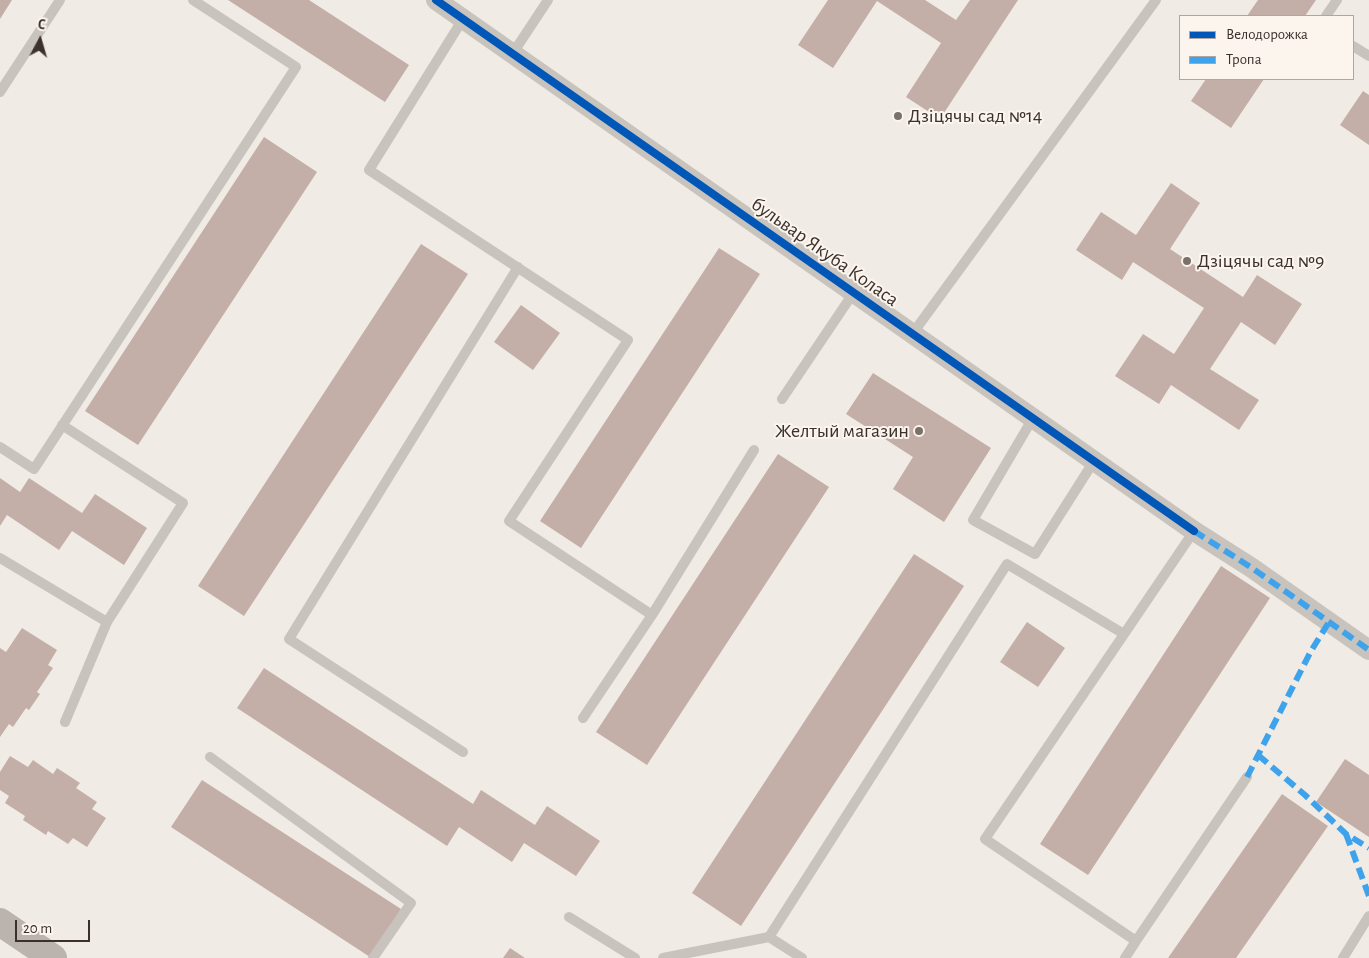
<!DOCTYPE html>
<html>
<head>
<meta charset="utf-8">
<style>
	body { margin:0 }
	#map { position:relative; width:1369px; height:958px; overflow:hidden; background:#f0ebe5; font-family:"Alegreya Sans",sans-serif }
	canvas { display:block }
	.legend { position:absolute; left:1179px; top:15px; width:175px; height:65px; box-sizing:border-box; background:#fbf5ee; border:1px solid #aea6a0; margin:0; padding:6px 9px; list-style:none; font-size:15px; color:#3b302b }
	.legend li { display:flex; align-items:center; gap:10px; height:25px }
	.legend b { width:25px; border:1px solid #aea6a0 }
	.north { position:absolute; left:15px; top:15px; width:50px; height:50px; -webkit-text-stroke:4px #fbf5ee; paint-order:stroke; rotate:6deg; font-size:14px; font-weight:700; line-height:20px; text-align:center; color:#3b302b }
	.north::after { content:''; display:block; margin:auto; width:18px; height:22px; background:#3b302b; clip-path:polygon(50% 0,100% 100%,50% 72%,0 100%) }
	.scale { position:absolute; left:15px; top:920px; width:75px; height:22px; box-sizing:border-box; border:2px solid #3b302b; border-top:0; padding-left:6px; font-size:15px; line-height:18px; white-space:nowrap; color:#3b302b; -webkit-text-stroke:4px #fbf5ee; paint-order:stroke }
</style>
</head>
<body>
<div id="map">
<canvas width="1369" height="958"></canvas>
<ul class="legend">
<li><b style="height:6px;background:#0057b8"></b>Велодорожка</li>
<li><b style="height:6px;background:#3fa3eb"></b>Тропа</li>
</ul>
<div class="north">С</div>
<div class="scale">20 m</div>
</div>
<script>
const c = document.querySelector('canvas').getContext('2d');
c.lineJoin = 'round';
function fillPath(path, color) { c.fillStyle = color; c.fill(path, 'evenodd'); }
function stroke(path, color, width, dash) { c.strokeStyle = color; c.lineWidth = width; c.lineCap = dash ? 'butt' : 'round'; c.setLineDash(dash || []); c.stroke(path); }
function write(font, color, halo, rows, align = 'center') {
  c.font = font + ' "Alegreya Sans",sans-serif'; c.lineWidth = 4; c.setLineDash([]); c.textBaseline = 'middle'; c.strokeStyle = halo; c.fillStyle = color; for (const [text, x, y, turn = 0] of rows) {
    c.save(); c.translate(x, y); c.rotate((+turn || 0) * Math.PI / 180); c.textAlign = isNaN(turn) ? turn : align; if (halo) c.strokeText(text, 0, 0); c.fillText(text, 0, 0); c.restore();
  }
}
const building = new Path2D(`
	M0 0H12L0 19Z
	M228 0H309L409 65 385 102Z
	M828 0H925L956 20 970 0H1018L940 119 906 97 941 43 877 1 833 68 798 45Z
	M1258 0H1316L1305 16H1247Z
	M1206 79H1264L1231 128 1191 101Z
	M1363 91 1369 95V145L1340 125Z
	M264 137 317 172 138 445 85 411Z
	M1171 183 1200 203 1170 249 1243 297 1257 275 1302 304 1275 345 1241 322 1210 369 1259 400 1239 430 1171 385 1159 404 1115 376 1143 334 1174 354 1204 308 1133 262 1122 280 1076 250 1101 212 1136 235Z
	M421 244 468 274 244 616 198 586Z
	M719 248 760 274 581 548 540 521Z
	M521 305 560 333 533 370 494 342Z
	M873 373 991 448 944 522 893 489 913 457 846 414Z
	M778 454 829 487 647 765 596 732Z
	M0 478 20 492 29 478 82 513 95 494 147 528 124 565 72 531 59 550 7 515 0 526Z
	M914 554 964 586 741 926 692 893Z
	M1221 566 1270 598 1088 875 1040 844Z
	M1027 622 1065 648 1038 687 1000 662Z
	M22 628 57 650 48 665 53 668 37 692 40 694 29 710 26 708 13 727 9 724 0 737V648L6 652Z
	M264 668 473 804 481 790 535 825 547 806 600 841 576 876 524 843 512 862 459 827 447 846 237 708Z
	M10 756 28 767 33 760 53 774 57 768 80 783 76 788 97 802 92 809 106 818 87 847 73 838 68 844 48 831 46 835 23 820 25 816 5 803 9 796 0 790V772Z
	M1345 759 1369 775V837L1316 802Z
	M202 780 401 909 370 957 171 827Z
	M1282 794 1328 826 1236 958H1168Z
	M510 948 525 958H503Z`);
const lane = new Path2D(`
	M1326 16 1337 0
	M463 19 369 170 628 340 509 521 652 615
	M1353 46 1369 56
	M513 53 548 0
	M0 92 60 0
	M913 333 1156 0
	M782 399 854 292
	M1033 418 973 520 1035 554 1094 461
	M62 425 183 503 107 622 65 722
	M0 447 34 469 296 67 193 0
	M0 558 107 622
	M583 718 652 615 754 450
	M463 752 289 639 518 267
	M210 757 411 903 373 958
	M569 917 635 958
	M1136 941 1247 777
	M663 958 769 937
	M802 958 769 937 1007 564 1124 634
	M1125 958 1136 941 985 839 1194 531
	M1343 958 1369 916`);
const street = new Path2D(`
	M436 0 1194 531 1252 568 1369 650`);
const secondary = new Path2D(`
	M0 922 53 958`);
const quiet = new Path2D(`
	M1194 531 1252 568 1369 650
	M1258 755 1305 795 1346 834 1369 848
	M1247 777 1311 651 1329 622
	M1346 834 1369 896`);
const cycleway = new Path2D(`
	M436 0 1194 531`);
const markers = [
	[898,116,5,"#7a716c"],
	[1187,261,5,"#7a716c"],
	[919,431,5,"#7a716c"]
];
const poiNames = [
	["Дзіцячы сад №14",908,116],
	["Дзіцячы сад №9",1197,261],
	["Желтый магазин",909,431,"right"]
];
const streetNames = [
	["бульвар Якуба Коласа",825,252,35]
];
fillPath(building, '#c3afa7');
stroke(lane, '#c9c3be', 10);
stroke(street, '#c9c3be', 20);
stroke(secondary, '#bab3ae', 28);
stroke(quiet, '#3fa3eb', 6, [12, 6]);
stroke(cycleway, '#0057b8', 8);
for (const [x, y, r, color] of markers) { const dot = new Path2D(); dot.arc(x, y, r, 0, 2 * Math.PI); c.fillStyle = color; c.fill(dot); stroke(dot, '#fbf5ee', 2); }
write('20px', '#3b302b', '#fbf5ee', poiNames, 'left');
write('20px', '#3b302b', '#fbf5ee', streetNames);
</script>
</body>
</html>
